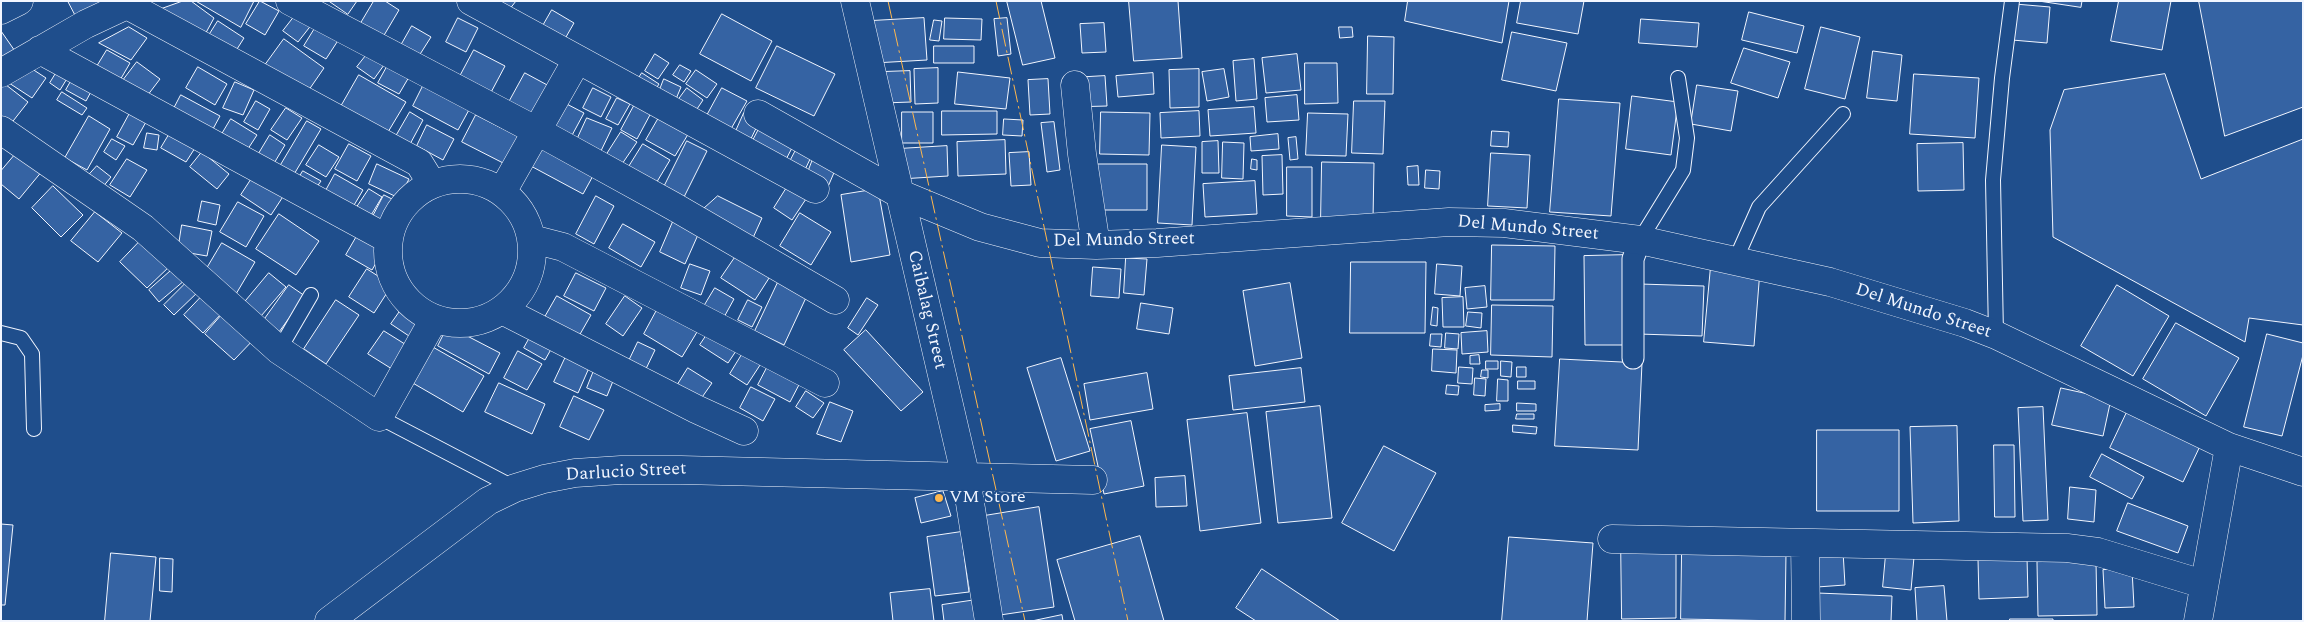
<!DOCTYPE html>
<html>
<head>
<meta charset="utf-8">
<style>
	body { margin:0 }
	#map { position:relative; width:2304px; height:622px; overflow:hidden; background:#1f4e8c; font-family:Spectral,serif }
	canvas { display:block }
	.frame { position:absolute; inset:0; border:2px solid #f2f6ff; pointer-events:none }
</style>
</head>
<body>
<div id="map">
<canvas width="2304" height="622"></canvas>
<div class="frame"></div>
</div>
<script>
const c = document.querySelector('canvas').getContext('2d');
c.lineJoin = 'round';
function fillPath(path, color) { c.fillStyle = color; c.fill(path, 'evenodd'); }
function stroke(path, color, width, dash) { c.strokeStyle = color; c.lineWidth = width; c.lineCap = dash ? 'butt' : 'round'; c.setLineDash(dash || []); c.stroke(path); }
function write(font, color, halo, rows, align = 'center') {
  c.font = font + ' Spectral,serif'; c.lineWidth = 4; c.setLineDash([]); c.textBaseline = 'middle'; c.strokeStyle = halo; c.fillStyle = color; for (const [text, x, y, turn = 0] of rows) {
    c.save(); c.translate(x, y); c.rotate((+turn || 0) * Math.PI / 180); c.textAlign = isNaN(turn) ? turn : align; if (halo) c.strokeText(text, 0, 0); c.fillText(text, 0, 0); c.restore();
  }
}
const building = new Path2D(`
	M68 1H109L79 22Z
	M183 1H191L214 18 202 40 150 13Z
	M196 1H254L241 27Z
	M260 1 279 11 265 35 246 24Z
	M329 1H357L348 14Z
	M374 1H385L399 10 383 37 361 23Z
	M497 1H516L509 10Z
	M1007 1H1041L1055 58 1023 65Z
	M1129 1H1178L1182 58 1134 61Z
	M1408 1H1509L1502 43 1405 21Z
	M1521 1H1584L1578 34 1517 23Z
	M2039 1H2082L2081 7Z
	M2119 1H2171L2162 50 2111 41Z
	M2199 1H2303V107L2225 136Z
	M2015 4 2050 7 2047 43 2012 40Z
	M301 8 316 19 298 42 283 31Z
	M552 10 574 23 562 44 540 31Z
	M1749 12 1804 26 1797 53 1742 40Z
	M722 14 772 41 751 81 700 54Z
	M458 18 478 28 466 52 446 42Z
	M924 18 927 60 874 63 871 21Z
	M945 18 982 19 981 40 944 39Z
	M1007 18 1011 54 998 56 994 19Z
	M1641 19 1699 23 1697 47 1639 43Z
	M934 20 942 21 939 41 930 40Z
	M218 21 244 38 232 57 206 40Z
	M1104 23 1106 52 1082 53 1080 24Z
	M317 25 339 39 326 59 304 46Z
	M412 26 431 37 417 59 399 49Z
	M129 27 147 38 131 60 99 43Z
	M1339 27H1352L1353 37 1340 38Z
	M1821 27 1860 37 1845 99 1805 89Z
	M1 31 17 54 1 64Z
	M1512 32 1567 43 1556 91 1502 80Z
	M1368 36 1394 37 1393 94H1367Z
	M284 39 324 68 304 97 263 68Z
	M777 46 835 74 814 116 756 88Z
	M934 46H974V63H934Z
	M1744 48 1790 62 1778 98 1731 83Z
	M107 50 130 63 116 87 93 73Z
	M474 50 505 66 488 98 457 82Z
	M1873 51 1902 55 1897 101 1867 98Z
	M368 53 384 65 374 79 357 67Z
	M655 54 669 63 658 79 645 71Z
	M1297 54 1301 90 1266 93 1262 58Z
	M1254 59 1257 99 1236 101 1233 61Z
	M137 62 160 79 144 100 121 83Z
	M23 63 46 78 32 98 9 83Z
	M1305 63H1337L1338 103 1305 104Z
	M388 65 409 77 399 94 378 83Z
	M680 65 691 71 684 82 673 75Z
	M198 67 227 84 215 105 186 88Z
	M938 68V103L915 104 914 69Z
	M1199 69V107L1170 108 1169 70Z
	M1224 69 1229 97 1207 101 1202 72Z
	M58 70 68 77 60 90 50 83Z
	M696 70 717 84 707 98 686 84Z
	M910 71 911 102 883 103 882 72Z
	M958 72 1010 78 1006 109 955 104Z
	M525 73 551 87 533 118 508 104Z
	M642 73 659 84 652 95 635 84Z
	M1153 73 1154 94 1118 97 1116 76Z
	M1914 74 1979 78 1975 138 1910 134Z
	M2165 74 2201 179 2303 139V325L2249 318 2245 342 2053 237 2050 130 2064 90Z
	M359 75 406 102 385 137 339 110Z
	M74 76 93 88 86 101 66 90Z
	M1105 76 1107 106 1071 107 1070 78Z
	M664 79 681 87 676 99 659 92Z
	M1048 79 1050 114 1030 115 1028 80Z
	M1 81 28 102 6 130 1 126Z
	M235 82 254 90 243 115 223 108Z
	M424 84 470 108 458 130 413 106Z
	M1697 85 1738 91 1731 131 1691 124Z
	M593 88 611 97 601 117 583 108Z
	M687 88 703 100 693 115 676 103Z
	M722 88 747 101 728 134 704 121Z
	M62 92 87 108 82 115 57 100Z
	M181 95 220 116 207 140 169 118Z
	M1297 95 1299 120 1267 122 1265 98Z
	M1632 96 1678 102 1671 155 1626 149Z
	M617 98 630 104 618 125 606 119Z
	M1559 99 1620 103 1611 216 1550 212Z
	M256 101 270 109 258 130 244 122Z
	M561 101 584 113 570 139 546 126Z
	M1354 101H1385L1383 154 1352 153Z
	M635 104 651 113 637 139 621 130Z
	M1254 107 1256 133 1210 136 1208 110Z
	M286 108 302 118 287 140 271 130Z
	M942 111H997V134L942 135Z
	M1199 111 1200 136 1161 138 1160 113Z
	M410 112 423 120 409 146 395 138Z
	M902 112H933V143H902Z
	M1101 112 1150 113 1149 155 1100 154Z
	M130 113 146 122 133 145 117 137Z
	M744 113 760 120 747 147 732 140Z
	M1308 113 1348 114 1346 156 1306 155Z
	M661 114 690 131 675 156 646 140Z
	M476 115 521 138 507 165 462 142Z
	M89 116 110 129 87 170 65 158Z
	M587 118 612 128 599 155 575 144Z
	M231 119 257 135 244 155 219 139Z
	M1004 119 1023 120 1022 136 1003 135Z
	M307 121 321 129 293 176 279 168Z
	M1054 122 1060 170 1047 172 1041 123Z
	M427 125 454 139 443 160 417 146Z
	M760 127 793 146 782 167 749 148Z
	M1492 131 1509 132 1508 147 1491 146Z
	M621 132 637 142 620 167 605 157Z
	M147 133 159 135 157 150 144 148Z
	M170 133 195 148 186 162 161 148Z
	M1278 134 1279 149 1251 151 1250 137Z
	M270 135 285 145 270 170 255 160Z
	M1296 137 1298 159 1290 160 1288 138Z
	M112 139 125 146 116 160 104 152Z
	M1005 140 1006 174 958 176 957 142Z
	M687 141 707 151 683 199 663 189Z
	M1218 141 1219 173H1202V142Z
	M1223 142 1244 143 1243 179 1222 178Z
	M1963 143 1964 190 1918 191 1917 144Z
	M349 144 371 156 357 181 335 169Z
	M643 144 670 160 652 190 625 173Z
	M319 145 339 157 326 177 306 165Z
	M541 145 594 174 583 194 529 165Z
	M1162 145 1196 147 1192 225 1158 223Z
	M947 146 948 176 900 179 898 149Z
	M797 148 812 155 802 176 786 169Z
	M19 150 43 170 19 199 1 184V171Z
	M202 152 229 174 217 189 190 167Z
	M1029 152 1031 185 1011 186 1009 153Z
	M1491 153 1530 155 1527 208 1488 206Z
	M1282 155 1283 194 1263 195 1262 156Z
	M127 159 147 170 130 197 110 185Z
	M813 159 836 168 827 189 805 180Z
	M1252 159 1257 160V170L1251 169Z
	M1322 162 1374 163 1373 220 1321 218Z
	M377 164 409 179 399 198 369 184Z
	M1097 164H1147V210H1097Z
	M97 166 111 177 102 188 88 176Z
	M1418 166 1419 185H1408L1407 167Z
	M1287 167H1312V217L1287 216Z
	M1426 170 1440 171 1439 189 1425 188Z
	M303 171 321 181 314 191 297 181Z
	M256 172 286 192 271 215 241 195Z
	M335 174 363 190 350 212 323 196Z
	M791 181 810 193 792 220 774 208Z
	M1255 181 1257 214 1205 217 1203 184Z
	M53 186 83 215 61 237 32 208Z
	M369 189 382 197 367 222 353 213Z
	M878 189 890 255 851 262 841 195Z
	M384 195 398 202 385 228 370 222Z
	M596 196 614 206 594 244 576 234Z
	M718 196 762 218 752 240 699 213Z
	M202 201 220 205 216 225 198 221Z
	M238 202 264 216 246 247 220 232Z
	M95 212 122 233 98 262 71 241Z
	M800 213 831 232 811 265 780 246Z
	M279 214 319 241 296 275 256 249Z
	M675 217 701 228 685 264 660 252Z
	M623 224 655 242 641 267 609 248Z
	M182 225 212 231 207 256 178 251Z
	M357 236 383 251 372 270 346 255Z
	M143 238 171 265 147 288 120 262Z
	M222 243 255 262 236 294 203 275Z
	M1492 245 1555 246 1554 300H1491Z
	M738 253 771 275 755 300 721 278Z
	M1627 255 1629 345H1585L1584 256Z
	M1126 258 1147 259 1144 295 1124 293Z
	M1351 262H1426L1425 333H1350Z
	M690 264 710 271 701 295 681 288Z
	M1437 264 1462 266 1460 296 1435 294Z
	M1711 266 1760 270 1754 346 1704 342Z
	M1093 267 1121 269 1119 298 1091 296Z
	M174 268 185 280 159 302 149 290Z
	M367 269 392 285 374 313 349 297Z
	M269 273 286 287 261 316 244 303Z
	M576 273 606 288 594 311 564 296Z
	M781 276 810 289 784 345 755 331Z
	M190 279 200 290 174 315 164 305Z
	M1290 283 1302 358 1255 366 1243 291Z
	M1640 284 1704 286 1702 336 1638 334Z
	M289 285 305 296 279 332 264 320Z
	M2117 285 2169 316 2133 376 2081 346Z
	M1485 286 1487 307 1467 309 1465 288Z
	M715 288 734 299 723 319 703 308Z
	M204 294 223 312 203 333 184 315Z
	M557 296 591 315 575 343 541 324Z
	M625 296 642 308 623 336 606 324Z
	M1463 297 1464 327H1443L1442 298Z
	M867 298 878 305 858 335 848 328Z
	M336 300 359 315 326 364 304 349Z
	M748 300 762 307 752 327 738 320Z
	M1141 303 1173 308 1169 334 1137 329Z
	M1492 305 1553 306 1552 357 1491 355Z
	M403 307 423 322 412 338 391 324Z
	M1433 307 1438 308 1437 326 1431 325Z
	M227 309 257 336 234 360 205 334Z
	M657 310 697 332 682 357 644 334Z
	M1468 312 1482 313 1481 328 1466 326Z
	M2176 323 2239 358 2206 416 2143 379Z
	M448 326 500 353 489 374 438 346Z
	M866 330 923 392 901 411 844 350Z
	M384 331 408 346 392 369 368 354Z
	M1487 331 1488 352 1462 354 1461 333Z
	M533 332 554 344 545 360 524 348Z
	M708 333 736 351 728 363 700 345Z
	M1446 333 1459 334 1458 349 1445 348Z
	M1431 334H1442L1441 347 1430 346Z
	M2267 334 2303 343V355L2282 436 2244 427Z
	M638 342 655 350 644 373 627 365Z
	M431 346 484 376 463 412 411 382Z
	M746 348 764 359 747 385 730 374Z
	M1433 349 1457 350 1456 373 1432 371Z
	M569 350 592 361 578 393 554 382Z
	M518 351 542 364 527 390 504 378Z
	M1479 355 1480 364H1470V356Z
	M1061 358 1090 451 1056 461 1027 368Z
	M1560 359 1642 363 1638 450 1555 446Z
	M1486 361H1498V369H1486Z
	M1501 361 1512 362 1511 377 1501 376Z
	M770 362 802 379 790 402 758 385Z
	M1459 367 1473 368 1472 384 1458 383Z
	M1517 367H1526V377H1517Z
	M595 368 615 376 607 396 587 388Z
	M688 368 712 383 698 403 675 389Z
	M1301 368 1305 402 1233 410 1229 376Z
	M1482 370H1488V378L1481 377Z
	M1147 373 1153 409 1090 420 1084 384Z
	M1475 378 1486 379 1485 396 1474 395Z
	M1498 379 1508 380V401H1497Z
	M1518 381H1535V389H1518Z
	M499 383 545 404 532 434 485 412Z
	M1447 385 1459 386 1458 395 1446 394Z
	M751 387 775 399 763 421 740 408Z
	M2061 388 2111 399 2103 436 2052 425Z
	M806 391 824 403 813 418 796 407Z
	M574 396 604 410 589 440 560 427Z
	M830 402 853 411 841 442 817 434Z
	M1517 403 1536 404V411H1517Z
	M1500 404V410L1485 411V405Z
	M1320 406 1332 518 1278 523 1266 412Z
	M2043 407 2048 520 2023 521 2018 408Z
	M2128 410 2201 444 2183 482 2110 448Z
	M1247 413 1261 523 1200 531 1187 420Z
	M1517 414H1534V419H1516Z
	M1131 421 1144 486 1104 494 1090 429Z
	M1513 425 1537 427 1536 434 1513 432Z
	M1957 426 1959 521 1913 523 1910 427Z
	M1817 430H1899V511H1817Z
	M1994 445H2014L2015 517H1995Z
	M1384 446 1436 473 1394 551 1342 523Z
	M2102 454 2144 477 2132 499 2090 477Z
	M1185 476 1187 506 1156 507 1155 478Z
	M2070 487 2096 490 2094 522 2068 519Z
	M943 491 951 516 921 523 915 498Z
	M2128 503 2188 526 2178 553 2117 531Z
	M1039 507 1054 607 1000 615 984 516Z
	M1 524 13 525 5 605H1Z
	M961 532 969 592 935 596 927 537Z
	M1140 536 1164 621H1075L1057 560Z
	M1509 537 1593 543 1587 621H1502Z
	M1621 541H1676V618L1622 619Z
	M1682 551 1786 553 1785 621 1681 619Z
	M1843 551 1845 585 1817 587 1815 552Z
	M111 553 156 557 150 621H105Z
	M1886 554 1914 557 1911 590 1883 587Z
	M2027 557 2028 597 1979 599 1978 559Z
	M160 558 173 559 172 592 160 591Z
	M2096 561 2097 615 2038 616 2037 562Z
	M1262 569 1340 621H1256L1236 608Z
	M2132 569 2134 607 2105 608 2103 570Z
	M1944 586 1947 621H1917L1915 588Z
	M930 589 934 621H893L890 593Z
	M1817 593 1892 596 1891 621H1816Z
	M976 600 979 621H944L942 605Z
	M1062 615 1063 621H1032Z
	M2010 619H2053V621H2010Z`);
const service = new Path2D(`
	M1640 240 1683 170 1687 138 1678 78
	M1735 261 1759 207 1843 114
	M1 333 21 338 32 354 34 429
	M1996 335 1993 180 2002 78 2012 1
	M279 350 311 295
	M379 417 515 488`);
const pedestrian = new Path2D(`
	M1633 358V259L1640 240`);
const minor = new Path2D(`
	M290 1 537 131 673 206 835 300
	M471 1 815 189
	M855 1 966 478 989 621
	M127 5 419 163 432 184
	M1 10 19 1
	M40 50 388 239
	M1 73 86 24 135 1
	M1075 85 1082 154 1096 245
	M758 114 898 193 980 227 1040 243 1096 245 1157 243 1449 222 1504 223 1640 240 1830 282 1965 323 1996 335 2229 447 2303 472
	M1 130 143 228 279 350 379 417 434 319
	M388 251a72 72 0 1 1 144 0a72 72 0 1 1-144 0Z
	M502 192 577 60
	M532 239 563 247 825 383
	M502 310 696 409 744 431
	M1612 539 2067 548 2098 552 2203 584
	M1805 543 1806 621
	M329 621 488 501 515 488 544 479 575 473 621 470H681L1093 480
	M2198 621 2229 447`);
const power = new Path2D(`
	M888 1 1025 621
	M996 1 1128 621`);
const markers = [
	[939,498,5,"#ffb74d"]
];
const streetNames = [
	["Del Mundo Street",1528,229,5],
	["Del Mundo Street",1124,241,-1],
	["Caibalag Street",926,310,77],
	["Del Mundo Street",1923,312,18],
	["Darlucio Street",626,473,-3]
];
const poiNames = [
	["VM Store",949,498]
];
fillPath(building, '#3563a3');
stroke(building, '#f2f6ff', 1);
stroke(service, '#f2f6ff', 16);
stroke(pedestrian, '#f2f6ff', 23);
stroke(minor, '#f2f6ff', 29);
stroke(service, '#1f4e8c', 14);
stroke(pedestrian, '#1f4e8c', 21);
stroke(minor, '#1f4e8c', 28);
stroke(power, '#ffb74d', 1, [18, 4, 2.5, 4]);
for (const [x, y, r, color] of markers) { const dot = new Path2D(); dot.arc(x, y, r, 0, 2 * Math.PI); c.fillStyle = color; c.fill(dot); stroke(dot, '#1f4e8c', 2); }
write('18px', '#f2f6ff', '#1f4e8c', streetNames);
write('18px', '#f2f6ff', '#1f4e8c', poiNames, 'left');
</script>
</body>
</html>
